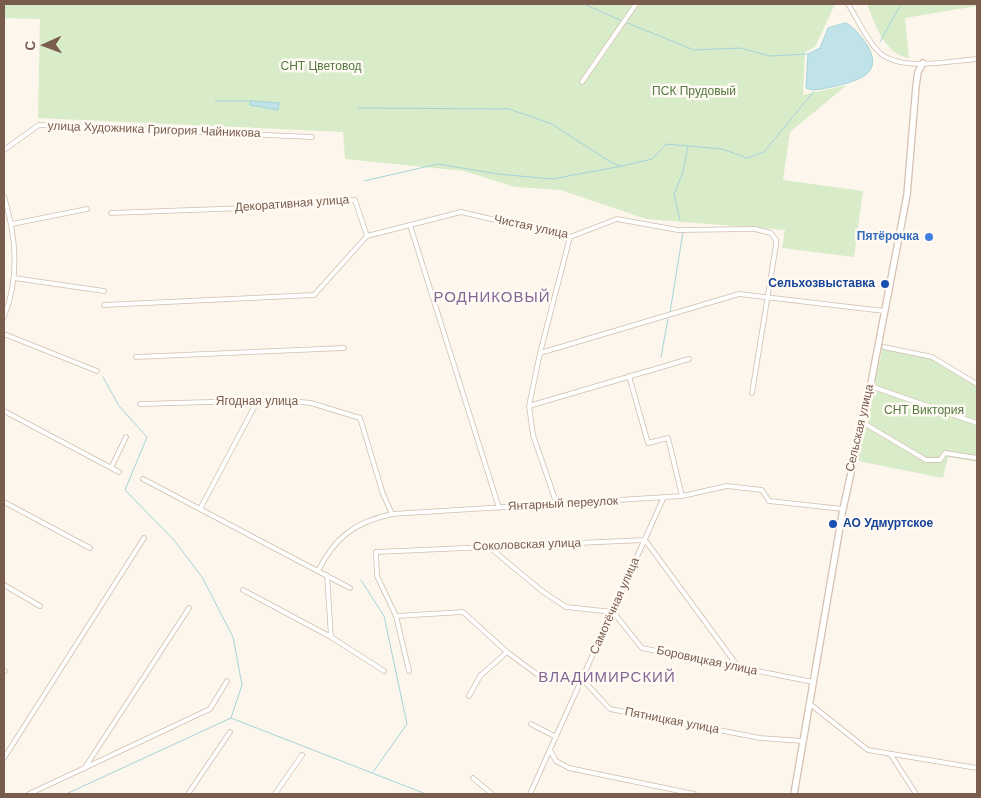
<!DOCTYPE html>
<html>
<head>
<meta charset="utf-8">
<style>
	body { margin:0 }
	#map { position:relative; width:981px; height:798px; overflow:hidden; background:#fdf6ec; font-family:Helvetica,sans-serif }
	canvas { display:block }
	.frame { position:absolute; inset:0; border:5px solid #7a5c4d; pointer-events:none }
	.north { position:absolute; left:20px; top:20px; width:50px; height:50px; -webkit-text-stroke:4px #fffaf3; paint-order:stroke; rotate:268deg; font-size:14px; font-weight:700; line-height:20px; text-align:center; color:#7a5c4d }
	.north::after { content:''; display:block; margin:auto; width:18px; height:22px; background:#7a5c4d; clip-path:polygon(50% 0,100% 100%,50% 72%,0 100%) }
</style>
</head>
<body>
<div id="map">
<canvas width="981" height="798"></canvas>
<div class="frame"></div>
<div class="north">С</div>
</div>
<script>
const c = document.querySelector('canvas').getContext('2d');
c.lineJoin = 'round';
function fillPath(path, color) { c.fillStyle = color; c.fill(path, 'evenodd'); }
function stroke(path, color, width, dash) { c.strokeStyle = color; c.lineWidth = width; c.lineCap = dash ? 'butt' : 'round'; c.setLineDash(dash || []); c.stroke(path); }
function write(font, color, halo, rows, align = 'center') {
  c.font = font + ' Helvetica,sans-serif'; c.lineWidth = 5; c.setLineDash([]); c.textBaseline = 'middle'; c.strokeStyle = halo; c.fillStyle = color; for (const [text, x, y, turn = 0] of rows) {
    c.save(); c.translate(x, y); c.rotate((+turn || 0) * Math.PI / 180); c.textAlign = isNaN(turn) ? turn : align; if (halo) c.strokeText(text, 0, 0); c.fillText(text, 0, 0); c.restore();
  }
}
const green = new Path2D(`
	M4 4H835L815 47 805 52 803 95 847 85 790 132 783 180 863 191 854 257 782 248 785 230 646 219 561 190 515 187 464 171 345 159 343 132 38 118 40 19 4 18Z
	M867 4H977V6L905 18 909 58C884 54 875 24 867 4Z
	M883 345 933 355 977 381V462L948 457 943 478 858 461 864 427H867L871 412 869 411Z`);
const water = new Path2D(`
	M846 23C856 29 860 35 867 45 884 73 860 80 836 86 825 88 816 92 806 88L808 54 820 48 828 28Z
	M251 101 279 103 278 110 250 105Z`);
const stream = new Path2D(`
	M584 4 622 21
	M625 22 694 50 740 48 770 56 808 54
	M880 42 901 4
	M215 101H251
	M358 108 509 109 552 124 612 163 622 166 652 159 666 144 722 149 747 158 764 152 814 91
	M364 181 438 164 498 174 552 179 622 166
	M680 220 674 194 683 172 688 146
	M670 312 683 232
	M661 357 668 319
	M103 377 119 406 147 437 125 490 173 539 202 577 233 637 242 685 231 718
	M361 580 384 616 407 724 373 772
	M66 794 231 718 426 794`);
const street = new Path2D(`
	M848 4C857 18 865 37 877 50 897 73 949 61 977 59
	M582 82 636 4
	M4 150 39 125 312 137
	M4 196C16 237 20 276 4 317
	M111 213 245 208 355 200 367 236
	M12 224 87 209
	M410 225 499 508
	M367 236 461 212 570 237 617 219 678 230 755 229 771 233 776 240V245L752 393
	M14 278 104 291
	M104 305 314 295 367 236
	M4 334 97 371
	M884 347 932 357 977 384
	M540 353 739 294 884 311
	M136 357 344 348
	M876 388 977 423
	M140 404 281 400 311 403 360 418 383 494 392 514
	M529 406 689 359
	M4 411 119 472
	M862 422 926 460H940L945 453 977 458
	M111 468 126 437
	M143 479 350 588
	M682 496 727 486 762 490 769 501 843 509
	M4 502 90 548
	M557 505 533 435 529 406 540 353 570 237
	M200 509 258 400
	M489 547 542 591 566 607 613 612 642 648 813 682
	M318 571C335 537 355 522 392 514L682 496 668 438 648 443 629 376
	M327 575 331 637
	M4 585 40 606
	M243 590 331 637 384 671
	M396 616 463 612 507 652 538 675 583 680 610 709 760 738 803 741
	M4 671H5
	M409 671 396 616 377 576 376 552 645 540 739 668
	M469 696 480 676 507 652
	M810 704 868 750 977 768
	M531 724 556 737
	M550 750 556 761 569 768 694 794
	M891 755 916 794
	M4 758 144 538
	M84 769 189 608
	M473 778 492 794
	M29 794 210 709 227 681
	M188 794 230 732
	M275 794 302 755
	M530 794 663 499`);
const secondary = new Path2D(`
	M794 794 843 509 871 383 907 195 916 86 918 72 923 63`);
const markers = [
	[929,237,5,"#3f7fe0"],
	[885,284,5,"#1a4fb4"],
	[833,524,5,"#1a4fb4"]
];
const parkNames = [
	["СНТ Цветовод",321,67],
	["ПСК Прудовый",694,92],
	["СНТ Виктория",924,411]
];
const streetNames = [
	["улица Художника Григория Чайникова",154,130,2],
	["Декоративная улица",292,204,-4],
	["Чистая улица",531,227,12],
	["Ягодная улица",257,402],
	["Сельская улица",860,428,-77],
	["Янтарный переулок",563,504,-3],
	["Соколовская улица",527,545,-2],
	["Самотёчная улица",615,606,-66],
	["Боровицкая улица",707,661,12],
	["Пятницкая улица",672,721,11]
];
const shopNames = [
	["Пятёрочка",919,237]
];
const transitNames = [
	["Сельхозвыставка",875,284],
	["АО Удмуртское",843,524,"left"]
];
const quarterNames = [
	["РОДНИКОВЫЙ",492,298],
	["ВЛАДИМИРСКИЙ",607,678]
];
fillPath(green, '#d8ecc9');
fillPath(water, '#bfe3e8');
stroke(water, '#a5d3da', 1);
stroke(stream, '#a5d3da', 1);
stroke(street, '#d1beb0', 5.5);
stroke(secondary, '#d6c0b0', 8);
stroke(street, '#fff', 4);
stroke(secondary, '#fff', 5.5);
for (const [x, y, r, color] of markers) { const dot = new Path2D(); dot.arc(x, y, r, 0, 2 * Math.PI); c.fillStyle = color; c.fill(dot); stroke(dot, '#fffaf3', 2); }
write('12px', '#537a41', '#fffaf3', parkNames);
write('12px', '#7a5c4d', '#fffaf3', streetNames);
write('bold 12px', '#366cbe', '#fffaf3', shopNames, 'right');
write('bold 12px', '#164399', '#fffaf3', transitNames, 'right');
c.letterSpacing = '1px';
write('15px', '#846695', '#fffaf3', quarterNames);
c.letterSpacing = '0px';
</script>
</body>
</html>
